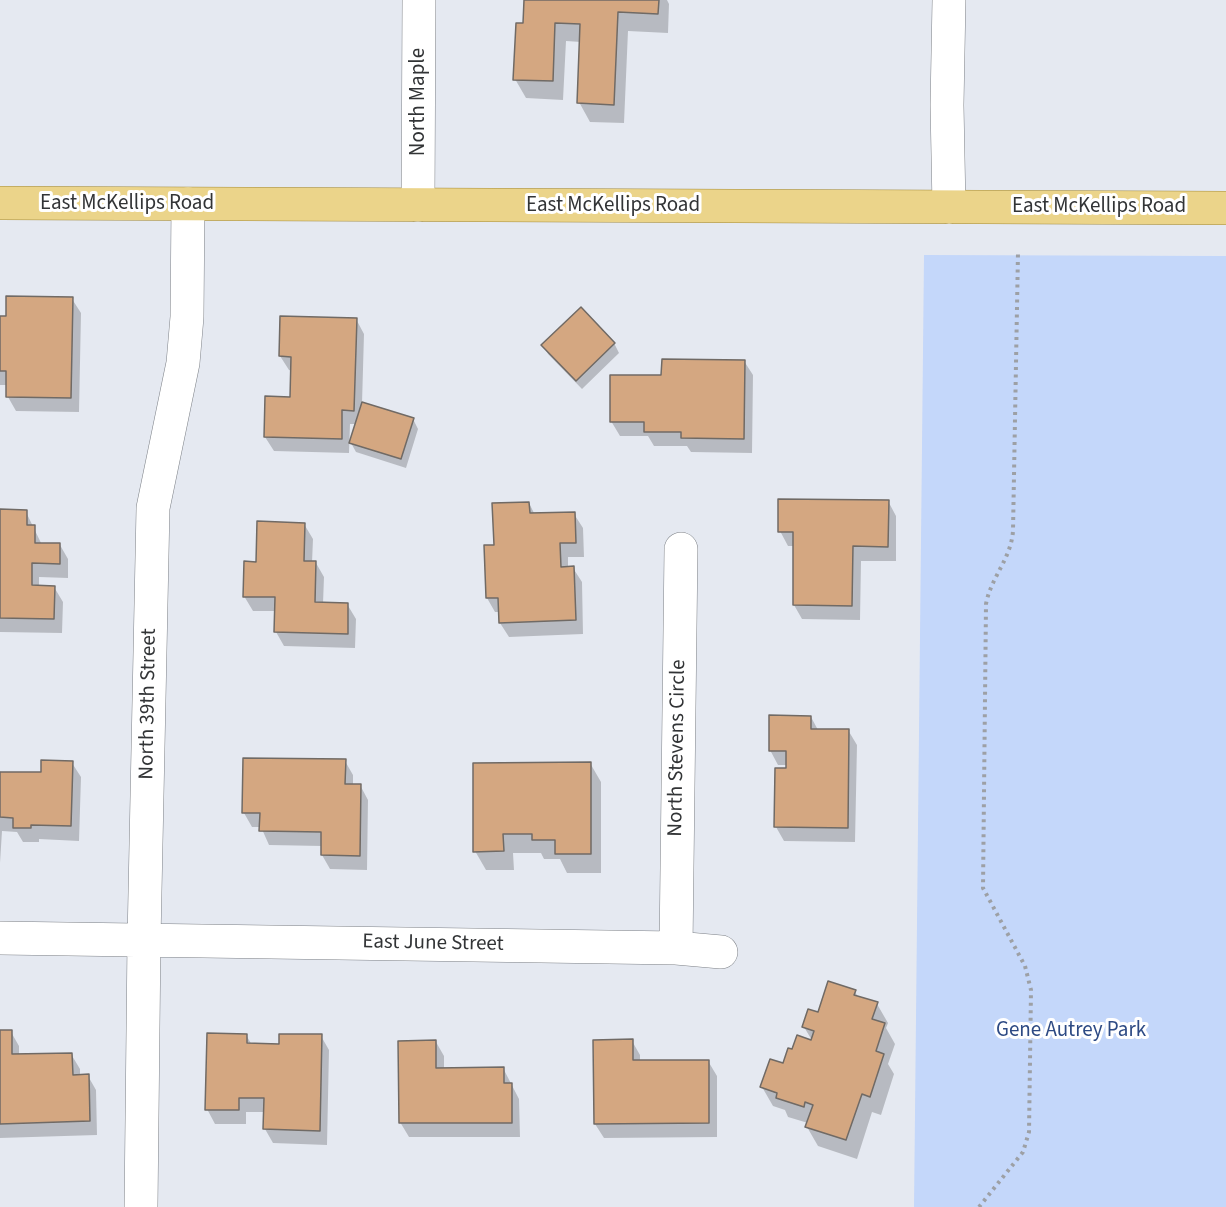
<!DOCTYPE html>
<html>
<head>
<meta charset="utf-8">
<style>
	body { margin:0 }
	canvas { display:block; background:#e5e9f1 }
</style>
</head>
<body>
<canvas width="1226" height="1207"></canvas>
<script>
const c = document.querySelector('canvas').getContext('2d');
c.lineJoin = 'round';
function fillPath(path, color) { c.fillStyle = color; c.fill(path, 'evenodd'); }
function stroke(path, color, width, dash) { c.strokeStyle = color; c.lineWidth = width; c.lineCap = dash ? 'butt' : 'round'; c.setLineDash(dash || []); c.stroke(path); }
function write(font, color, halo, rows, align = 'center') {
  c.font = font + ' "Source Sans 3",sans-serif'; c.lineWidth = 6; c.setLineDash([]); c.textBaseline = 'middle'; c.strokeStyle = halo; c.fillStyle = color; for (const [text, x, y, turn = 0] of rows) {
    c.save(); c.translate(x, y); c.rotate((+turn || 0) * Math.PI / 180); c.textAlign = isNaN(turn) ? turn : align; if (halo) c.strokeText(text, 0, 0); c.fillText(text, 0, 0); c.restore();
  }
}
const green = new Path2D(`
	M924 255 1226 256V1207H914Z`);
const shadow = new Path2D(`
	M525 0H667L669 4 668 33 628 31 624 123 590 122 579 102 581 42 566 41 563 100 526 98 515 79 524 25Z
	M72 299 81 313 79 412 16 411 8 397V385H0V317L7 318Z
	M356 319 364 334 362 404 413 419 418 429 406 468 356 452 351 443 356 424H350L349 453 274 451 265 437 292 398V371L289 370 280 356Z
	M614 343 619 353 582 389 548 354 543 345Z
	M744 361 753 375 752 453 691 452 687 446H654L648 436H620L611 421Z
	M888 501 896 516V561H861L860 620 802 619 794 605 795 546H788L780 531Z
	M529 503 535 515 574 514 583 528 584 557H568V568H573L582 582 583 634 509 637 500 623V612H495L487 598 495 546Z
	M0 511 26 512 42 545H60L68 559V578L39 577V587H54L63 602 62 633 0 632Z
	M304 524 313 539 312 563H316L324 577 323 604H347L356 619 355 648 284 646 276 632V611H253L244 596 258 563Z
	M811 717 818 730H848L857 745 855 842 784 841 776 827 787 765H778L770 750Z
	M345 761 353 775V785H360L368 800 367 870 330 869 322 855V846L269 845 261 827H252L244 813Z
	M72 763 81 777 79 841 39 839V842H23L17 832 2 831 0 863V771L1 773 42 774Z
	M590 763 601 782V873H567L560 859H544L541 853H513L514 870H486L475 851Z
	M855 991 858 998 877 1004 888 1023 886 1028 895 1044 888 1064 894 1074 881 1115 872 1112 857 1159 818 1146 807 1127 808 1123 788 1117 785 1110 773 1106 762 1087 784 1065 813 1042 804 1027 819 1014Z
	M0 1032H11L19 1046V1055L71 1054 80 1069V1076H88L96 1090 97 1135 0 1138Z
	M246 1035 252 1045 281 1046 321 1036 329 1050 327 1145 273 1143 265 1129V1112H246V1124H215L207 1109Z
	M632 1041 640 1055V1062L708 1061 717 1076V1137L604 1138 595 1124Z
	M436 1042 444 1056V1069L503 1068 519 1099 520 1137H409L400 1122Z`);
const building = new Path2D(`
	M524 0H659L658 14 618 12 614 105 577 103 580 24 555 23 553 81 513 80 516 23H523Z
	M6 296 73 297 71 398 6 397V371H0V316H6Z
	M581 307 615 343 576 381 541 345Z
	M280 316 357 318 354 411 342 410V439L264 437 265 396 290 397 291 357 279 356Z
	M662 359 745 360 744 439 681 438V432H644V422H610V375H661Z
	M362 402 414 418 401 459 349 443Z
	M778 499 889 500 888 547 853 546 852 606 793 605V532H778Z
	M529 502 530 513 575 512 576 543H560L561 567 574 566 576 620 499 623 498 598H486L484 545H494L492 503Z
	M0 509 27 510V525H35V543H60V564L32 563V585L55 586 54 619 0 618Z
	M257 521 305 523 304 561H316L315 602 348 603V634L274 632 275 597H243L244 561 256 562Z
	M769 715 811 716V729H849L848 828 774 827 775 768H786V751H769Z
	M243 758 346 759 345 784H361L360 856 321 855V832L259 831 260 813H242Z
	M41 760 73 761 71 826 31 825V828H13V818L0 817V772H41Z
	M591 762V854H555V840H532V834H503L504 851 473 852V763Z
	M828 981 856 990 854 995 878 1002 872 1019 885 1023 876 1051 884 1054 870 1097 862 1094 846 1140 805 1127 813 1105 805 1102 804 1107 776 1098 777 1093 760 1087 770 1059 783 1063 788 1048 792 1049 797 1035 811 1040 814 1031 802 1027 808 1009 818 1012Z
	M0 1030H12V1054L72 1053 73 1075 89 1074 90 1121 0 1124Z
	M207 1033 247 1034V1043L279 1044V1034H322L320 1131 263 1129 264 1098H239V1110H205Z
	M633 1039V1060H709V1123L594 1124 593 1040Z
	M436 1040V1068L504 1067V1083H512V1123H399L398 1041Z`);
const path = new Path2D(`
	M979 1207 1023 1152 1029 1132 1031 990 1025 966 983 888 986 604C991 577 1011 559 1013 531L1018 252`);
const minor = new Path2D(`
	M418 205 419 0
	M949 207 947 105 949 0
	M0 938 676 948 721 952
	M676 948 681 549
	M141 1207 144 940 153 508 183 363 187 317 188 204`);
const major = new Path2D(`
	M0 203 1226 208`);
const streetNames = [
	["North Maple",419,102,-90],
	["East McKellips Road",127,204],
	["East McKellips Road",613,206],
	["East McKellips Road",1099,207],
	["North 39th Street",149,704,-89],
	["North Stevens Circle",678,748,-89],
	["East June Street",433,944,1]
];
const parkNames = [
	["Gene Autrey Park",1071,1031]
];
fillPath(green, '#c4d7fa');
fillPath(shadow, '#0003');
fillPath(building, '#d4a781');
stroke(building, '#706a65', 1.5);
stroke(minor, '#7d8187', 34);
stroke(major, '#a28a3a', 34);
stroke(path, '#9da0a5', 4, [3, 4.5]);
stroke(minor, '#fff', 33);
stroke(major, '#ebd48a', 33);
write('21px', '#323436', '#fff', streetNames);
write('21px', '#2d4a84', '#fff', parkNames);
</script>
</body>
</html>
